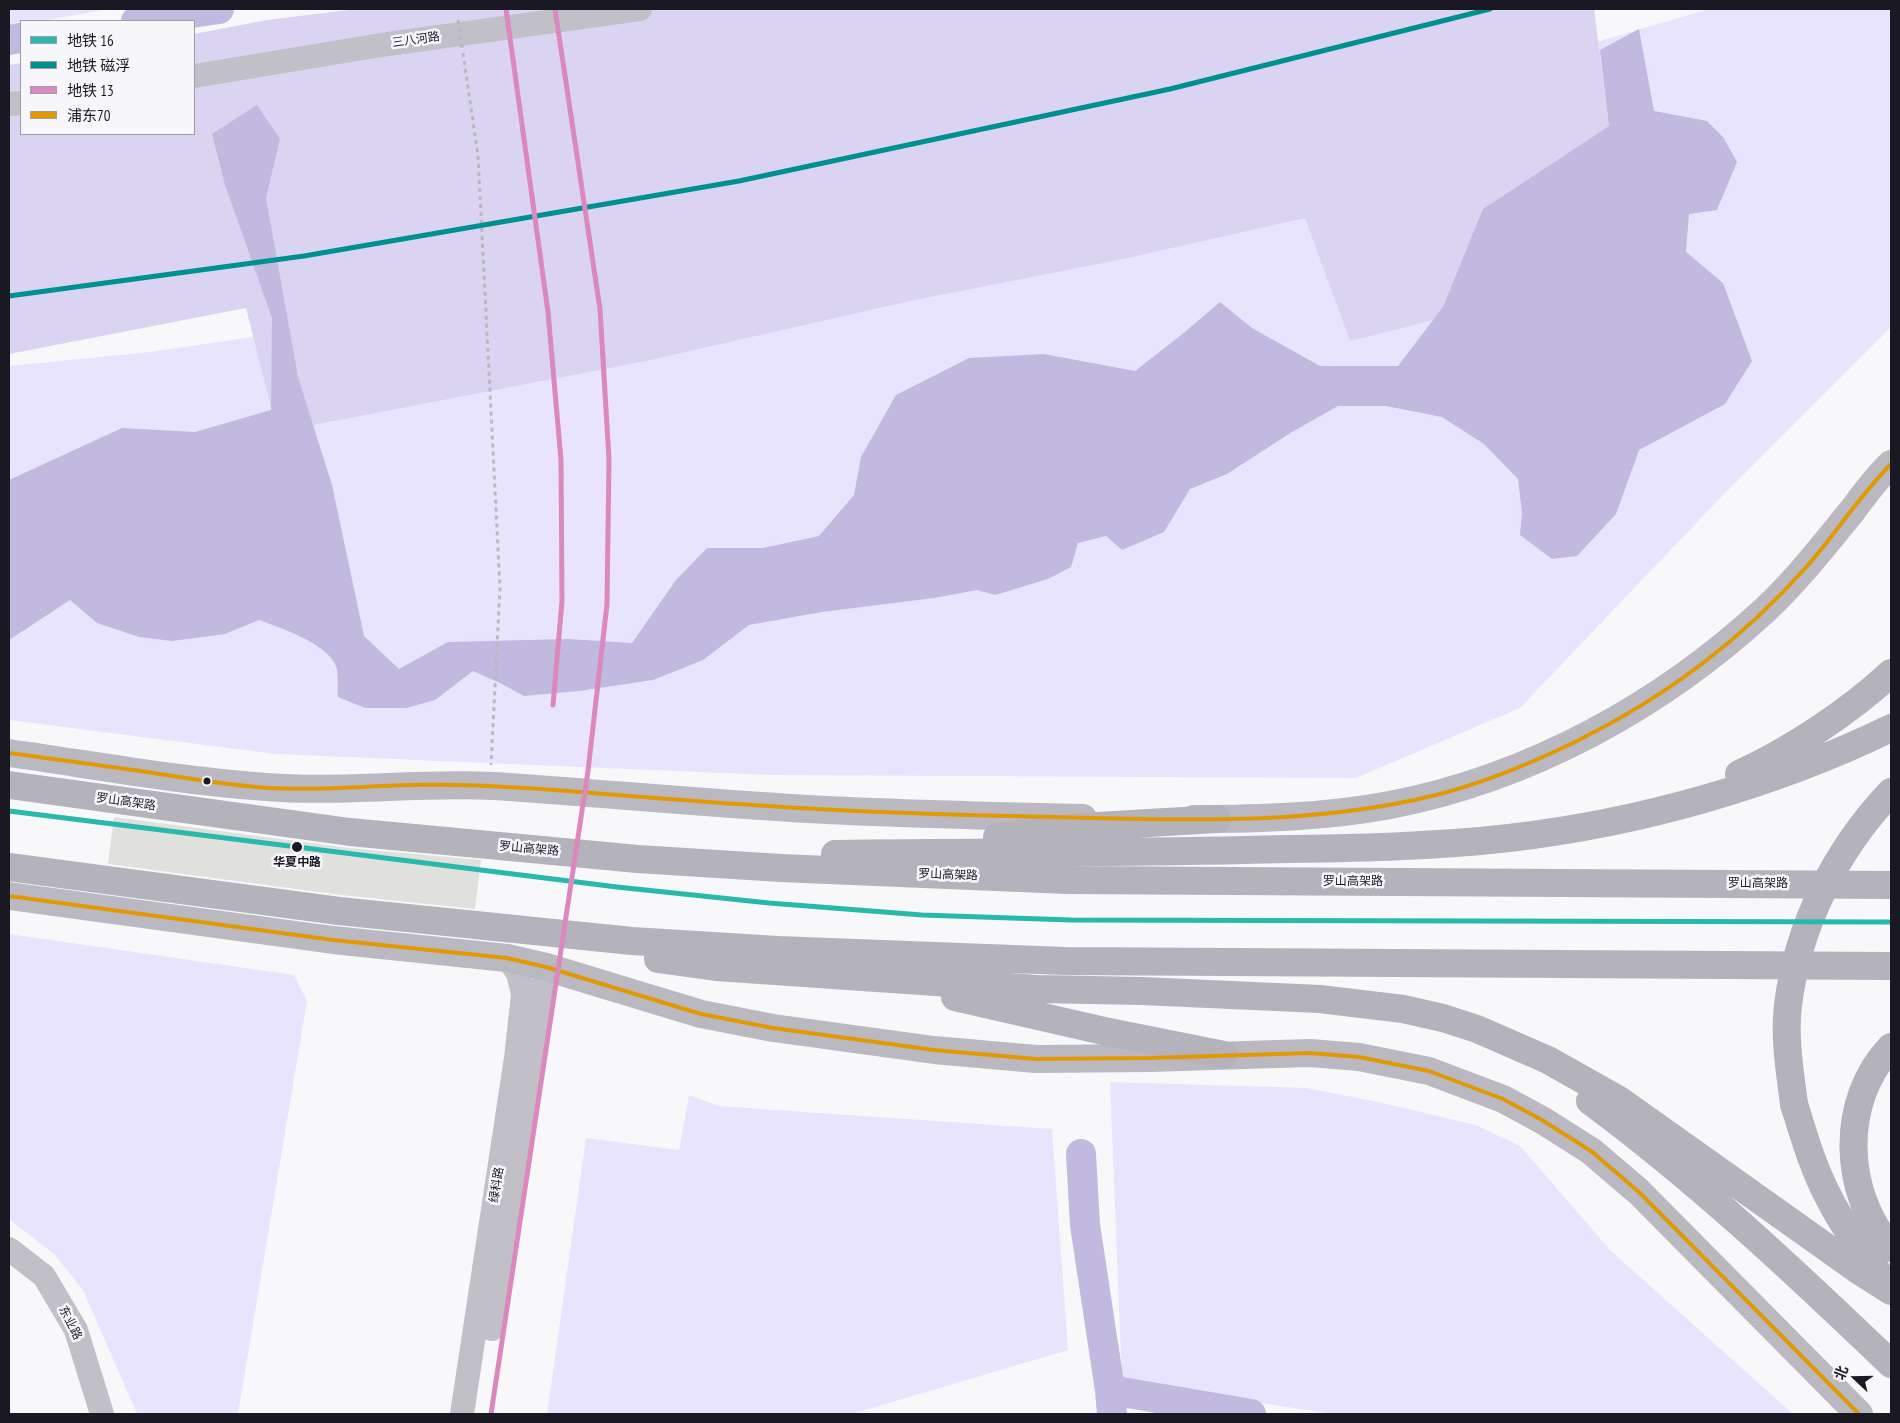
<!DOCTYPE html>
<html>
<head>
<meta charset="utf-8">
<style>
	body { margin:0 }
	#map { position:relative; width:1900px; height:1423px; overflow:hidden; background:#f8f7fa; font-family:"PT Sans Narrow","Noto Sans SC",sans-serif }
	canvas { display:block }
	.frame { position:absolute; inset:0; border:10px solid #1a1822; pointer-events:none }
	.legend { position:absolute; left:20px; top:20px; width:175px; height:115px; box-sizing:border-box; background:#f7f6fb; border:1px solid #9f9da4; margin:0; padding:6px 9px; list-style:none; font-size:15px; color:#1a1822 }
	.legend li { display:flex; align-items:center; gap:10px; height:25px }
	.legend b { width:25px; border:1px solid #9f9da4 }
	.north { position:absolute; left:1830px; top:1353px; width:50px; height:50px; -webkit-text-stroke:4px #f7f6fb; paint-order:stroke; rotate:291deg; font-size:14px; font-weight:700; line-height:20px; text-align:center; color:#1a1822 }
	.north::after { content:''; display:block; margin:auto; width:18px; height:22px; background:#1a1822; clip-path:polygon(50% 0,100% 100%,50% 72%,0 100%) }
</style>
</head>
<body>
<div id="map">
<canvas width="1900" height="1423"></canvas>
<div class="frame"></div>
<ul class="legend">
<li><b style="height:6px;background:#29b9ac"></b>地铁 16</li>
<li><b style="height:6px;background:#009090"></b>地铁 磁浮</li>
<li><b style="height:6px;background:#da88be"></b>地铁 13</li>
<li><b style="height:6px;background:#e19803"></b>浦东70</li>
</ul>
<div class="north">北</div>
</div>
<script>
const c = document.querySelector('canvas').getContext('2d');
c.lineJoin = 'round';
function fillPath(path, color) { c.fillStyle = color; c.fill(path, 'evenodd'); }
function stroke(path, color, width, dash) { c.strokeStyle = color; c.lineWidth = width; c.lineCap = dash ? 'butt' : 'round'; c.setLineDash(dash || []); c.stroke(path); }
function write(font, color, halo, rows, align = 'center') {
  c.font = font + ' "PT Sans Narrow","Noto Sans SC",sans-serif'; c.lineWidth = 5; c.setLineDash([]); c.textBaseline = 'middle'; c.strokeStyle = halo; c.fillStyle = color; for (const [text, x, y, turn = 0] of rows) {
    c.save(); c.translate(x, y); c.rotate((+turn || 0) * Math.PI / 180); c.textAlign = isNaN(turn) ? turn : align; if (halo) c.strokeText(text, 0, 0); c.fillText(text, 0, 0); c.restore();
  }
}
const green = new Path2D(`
	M9 9H108L43 21H21V25L9 28Z
	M1709 9H1891V327L1721 497 1520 708 1356 778 769 775 276 754 9 720V366L150 352 683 274 1446 86Z
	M9 934 294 975 307 1001 238 1414H137L83 1290 54 1254 9 1219Z
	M1110 1082 1307 1088 1378 1102 1476 1125 1520 1146 1611 1251 1793 1414H1333L1122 1382Z
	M689 1095 718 1106 1052 1129 1068 1350 852 1414H547L586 1138 679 1150Z`);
const forest = new Path2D(`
	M357 9H1594L1609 126 1483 209 1473 310 1350 341 1305 218 1123 259 910 301 646 361 277 432 246 308 9 354V65L21 63V134H194V34L267 20Z`);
const water = new Path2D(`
	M1639 29 1654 111 1707 121 1723 137 1737 162 1717 210 1689 214 1686 252 1723 283 1752 361 1725 404 1639 450 1616 514 1577 556 1552 559 1520 535 1522 513 1518 479 1484 444 1442 417 1386 406H1338L1292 432 1227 474 1190 489 1164 532 1122 550 1106 536 1078 543 1071 567 1048 579 995 595 977 590 934 598 822 612 749 625 703 660 653 680 579 691 524 696 500 683 473 671 435 700 406 708H365L338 697C337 688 339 674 336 666 327 643 280 628 259 620L225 634 172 641 139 637 97 623 70 600 9 640V480L122 428 195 432 271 410 272 318 225 185 212 134 257 105 280 139 266 198 298 377 332 485 364 636 399 669 448 642 568 639 632 643 676 580 707 548H763L819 536 854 495 861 457 896 395 969 358 1044 354 1135 371 1180 336 1220 302 1252 328 1320 366H1398L1443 307 1483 209 1609 126 1600 50Z`);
const river = new Path2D(`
	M136 21 219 9
	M9 40 21 38
	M1081 1154 1085 1225 1110 1390 1112 1414
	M1110 1390 1251 1414`);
const building = new Path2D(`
	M114 817 349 848 481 860 475 909 341 895 108 864Z`);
const path = new Path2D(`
	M463 53 478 156 500 588 491 765`);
const minor = new Path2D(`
	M194 76 381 45 640 9
	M9 104 21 103
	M9 1249 44 1276 76 1330 102 1414
	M492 1329 523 1135 546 967
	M462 1414 516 1058 523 994 518 973 507 958`);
const major = new Path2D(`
	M9 753C94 765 180 781 266 787 342 793 418 782 494 786 598 793 703 803 807 809 899 814 991 816 1083 818
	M1194 819C1260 819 1326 817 1390 805 1530 778 1661 706 1765 610 1797 580 1824 545 1852 511 1864 495 1876 478 1891 464
	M9 896 333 940 507 958 546 967 701 1014 773 1028 934 1050 1036 1059 1149 1058 1310 1053 1359 1057 1429 1071 1503 1099 1542 1120 1591 1151 1639 1192 1859 1414`);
const highway = new Path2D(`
	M1739 774C1790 751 1850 711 1891 673
	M9 785 350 832 638 859 781 868 1067 880 1891 885
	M997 837 1080 827 1217 819
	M835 854C972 852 1109 853 1245 850 1333 848 1422 848 1509 838 1639 823 1774 785 1891 728
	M9 867 339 911 632 941 778 950 1065 961 1891 966
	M658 959 716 967 1038 989 1142 991 1320 999 1403 1009 1443 1018 1477 1029 1548 1060 1619 1100 1861 1272 1891 1291
	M955 997 1104 1031 1224 1055
	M1891 1047C1839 1101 1843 1194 1891 1248
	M1590 1101C1697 1180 1795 1272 1891 1364
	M1794 1104C1804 1136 1813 1168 1829 1198 1843 1226 1863 1252 1882 1278`);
const pathBridge = new Path2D(`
	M458 20 462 48`);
const highwayBridge = new Path2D(`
	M1794 1104C1790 1072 1784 1038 1788 1005 1798 925 1836 850 1891 792`);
const bus1 = new Path2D(`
	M9 753C59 760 109 766 159 774 195 779 232 786 269 788 316 791 363 786 410 785 454 784 497 786 541 789 611 794 682 801 752 805 853 812 953 815 1054 817 1182 820 1311 826 1436 795 1484 783 1532 763 1577 741 1664 698 1744 638 1808 565 1837 532 1860 495 1891 464
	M9 896 333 940 507 958 546 967 701 1014 773 1028 934 1050 1036 1059 1149 1058 1310 1053 1359 1057 1429 1071 1503 1099 1542 1120 1591 1151 1639 1192 1859 1414`);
const metro1 = new Path2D(`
	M9 811 617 887 769 903 922 915 1071 920 1891 922`);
const metro2 = new Path2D(`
	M9 296 304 256 739 181 1170 89 1490 9`);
const metro3 = new Path2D(`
	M506 9 548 312 561 460 562 601 553 705
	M491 1414 588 771 607 604 609 459 600 309 555 9`);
const markers = [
	[207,781,4.5,"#1a1822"],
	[297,847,6,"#1a1822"]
];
const streetNames = [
	["三八河路",416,40,-8],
	["罗山高架路",126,802,8],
	["罗山高架路",529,849,5],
	["罗山高架路",948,875,2],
	["罗山高架路",1353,882],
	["罗山高架路",1758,884],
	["绿科路",497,1185,-81],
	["东业路",70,1323,63]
];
const stopNames = [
	["华夏中路",297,863]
];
fillPath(green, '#e9e4fd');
fillPath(forest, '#dad4f2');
fillPath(water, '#c1b9df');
stroke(river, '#c1b9df', 30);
fillPath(building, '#e0e0dc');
stroke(path, '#b9b8bd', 3, [4, 4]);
stroke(minor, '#c1c0c7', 24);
stroke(major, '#bab8c1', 28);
stroke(highway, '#b4b2bb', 28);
stroke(pathBridge, '#b9b8bd', 3, [4, 4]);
stroke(highwayBridge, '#b4b2bb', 28);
stroke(bus1, '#e19803', 4);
stroke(metro1, '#29b9ac', 5);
stroke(metro2, '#009090', 5);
stroke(metro3, '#da88be', 5);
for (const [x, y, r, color] of markers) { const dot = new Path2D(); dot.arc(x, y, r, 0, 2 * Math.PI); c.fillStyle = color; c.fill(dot); stroke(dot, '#f7f6fb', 2); }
write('12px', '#1a1822', '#f7f6fb', streetNames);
write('bold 12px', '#1a1822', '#f7f6fb', stopNames);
</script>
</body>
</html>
